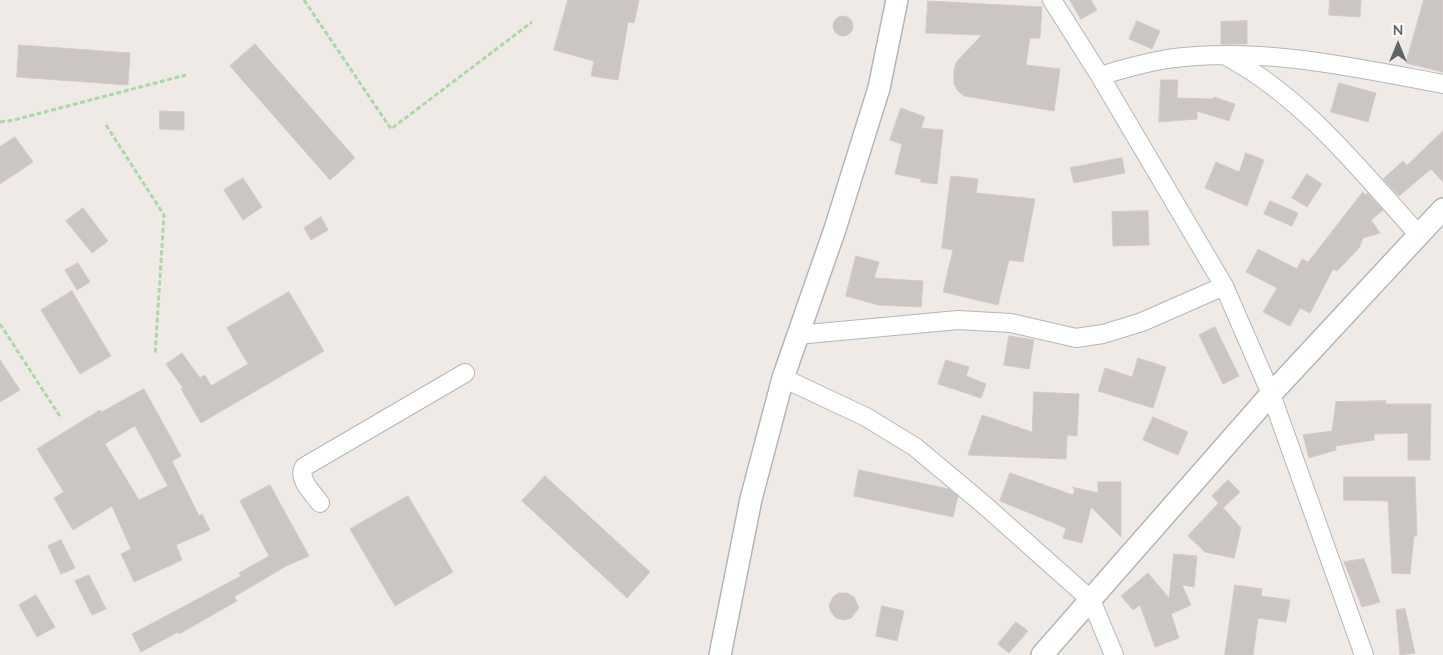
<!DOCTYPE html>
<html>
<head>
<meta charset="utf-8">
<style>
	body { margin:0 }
	#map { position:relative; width:1443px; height:655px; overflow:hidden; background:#f0eae6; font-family:Mulish,sans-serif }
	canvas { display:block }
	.north { position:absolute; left:1373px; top:20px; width:50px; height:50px; -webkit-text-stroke:4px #fff; paint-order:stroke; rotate:0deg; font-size:14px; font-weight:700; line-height:20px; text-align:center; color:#5d6567 }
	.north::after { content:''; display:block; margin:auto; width:18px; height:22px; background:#5d6567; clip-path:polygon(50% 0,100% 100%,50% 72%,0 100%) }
</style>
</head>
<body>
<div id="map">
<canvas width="1443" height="655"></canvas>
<div class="north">N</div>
</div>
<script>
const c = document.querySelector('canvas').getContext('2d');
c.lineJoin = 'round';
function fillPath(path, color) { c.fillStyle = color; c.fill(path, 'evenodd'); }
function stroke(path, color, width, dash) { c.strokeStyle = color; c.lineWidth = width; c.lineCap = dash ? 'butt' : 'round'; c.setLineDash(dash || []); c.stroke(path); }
const building = new Path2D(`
	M568 0H639L634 23 628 22 618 80 591 76 594 61 554 50Z
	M1070 0H1091L1097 10 1081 19Z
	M1330 0H1361L1360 17 1329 15Z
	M1424 0H1443V72L1406 63Z
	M928 1 1042 7 1040 38H1030L1026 65 1060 69 1054 111 964 96 958 91 954 84V69L957 61 982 35 926 33Z
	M833 26a10 10 0 1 1 20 0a10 10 0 1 1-20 0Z
	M1137 21 1160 31 1152 49 1129 39Z
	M1247 21V44H1221V22Z
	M255 44 355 158 330 180 230 66Z
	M19 45 130 53 128 85 17 77Z
	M1161 80H1178L1177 98 1213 99 1214 97 1235 104 1229 121 1197 111V119L1159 122Z
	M1339 83 1376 93 1368 122 1331 112Z
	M901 108 925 117 921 128 943 130 937 184 921 182V179L895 174 902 144 890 140Z
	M160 111 184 112V130L160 129Z
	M1443 131V182L1431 169 1399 196 1383 179 1403 161 1407 165Z
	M15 137 33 162 0 184V147Z
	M1246 153 1264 160 1247 206 1205 188 1216 162 1239 172Z
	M1122 158 1125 173 1074 183 1070 168Z
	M1307 174 1322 184 1307 207 1292 198Z
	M951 176 978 179 976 193 1035 199 1023 262 1009 260 998 305 943 292 953 250 942 248Z
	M243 178 262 207 243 220 224 190Z
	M1363 192 1365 195 1367 193 1383 210 1371 220 1380 233 1363 238 1359 248 1337 271 1333 269 1310 313 1300 308 1290 326 1263 312 1277 288 1246 272 1258 249 1297 269 1302 259 1308 262Z
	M1270 201 1298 213 1292 226 1264 214Z
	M83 208 108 241 92 253 66 221Z
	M1148 211 1149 245 1113 246 1112 212Z
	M321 217 328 230 311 240 304 228Z
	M856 256 879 262 874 278 923 281 921 307 878 305 846 296Z
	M78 263 90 282 77 290 65 270Z
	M72 291 111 356 80 374 41 310Z
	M289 292 324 351 201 423 181 389 183 388 166 364 182 353 200 378 205 375 211 386 248 364 227 328Z
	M1215 327 1239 376 1223 384 1199 335Z
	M1009 336 1034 340 1029 369 1004 365Z
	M1138 358 1166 367 1153 408 1098 391 1105 368 1132 377Z
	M0 360 20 390 0 402Z
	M946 360 969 367 966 376 986 384 981 398 938 384Z
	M144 389 181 456 172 461 199 516 202 514 210 530 176 545 182 560 134 582 121 554 131 549 112 506 73 530 54 498 64 492 37 449 100 410 101 412ZM135 426 168 486 139 500 105 444Z
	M1034 392 1079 394 1077 436 1067 435 1066 459 968 455 982 415 1032 432Z
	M1386 401 1385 404H1431L1430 460H1408V433L1374 434V440L1336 446V450L1309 458 1303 435 1332 431 1336 402Z
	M1153 417 1188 432 1178 455 1143 440Z
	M859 470 949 489 958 496 953 517 854 496Z
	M1010 473 1073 495 1075 490 1072 487 1098 493V482H1121V537L1091 507 1082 543 1063 538 1066 528 1000 501Z
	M545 476 650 572 627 598 522 501Z
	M1344 477H1415L1417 536H1414L1410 574 1392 573 1388 501 1344 500Z
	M1228 480 1240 492 1223 508 1212 496Z
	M270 485 309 556 286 566 234 597 237 601 179 634 178 632 141 652 132 634 241 576 239 573 269 556 240 501Z
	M408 496 453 572 395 606 350 529Z
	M1219 503 1241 528 1234 558 1205 552 1188 536Z
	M61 540 75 568 61 574 48 546Z
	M1174 554 1197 556 1194 587 1182 585 1191 605 1171 614 1179 638 1155 647 1140 605 1133 610 1121 596 1148 573 1169 598Z
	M1364 559 1380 602 1362 607 1344 562Z
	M89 575 106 609 92 615 75 581Z
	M1235 585 1262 589 1261 596 1290 600 1286 622 1258 618 1253 655H1225Z
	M839 593H847L854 597 859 608 851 618 844 620 836 618 831 612 829 605 833 597Z
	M36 595 55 627 37 637 19 605Z
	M882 606 904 611 897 641 876 636Z
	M1405 609 1415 653 1400 655 1396 610Z
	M1016 622 1028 631 1009 653 998 644Z`);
const path = new Path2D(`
	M304 0 391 129 532 22
	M0 122 14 120 186 75
	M106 125 164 215 155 355
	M0 324 61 418`);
const minor = new Path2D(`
	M1052 0 1100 76 1224 286 1271 394 1364 655
	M1228 57C1305 99 1361 171 1419 235
	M1100 76C1122 69 1144 63 1167 59 1259 46 1353 67 1443 84
	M797 335 958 320 1011 323 1076 338 1103 334 1142 322 1224 286
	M783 378 866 417 915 447 982 503 1091 600 1114 655
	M320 503C313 493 297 479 304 467L465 373`);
const tertiary = new Path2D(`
	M720 655 751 499 783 378 835 229 879 88 897 0
	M1042 655 1271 394 1443 209`);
fillPath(building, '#cbc5c3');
stroke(building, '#d5cac4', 1);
stroke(minor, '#b1b7b9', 20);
stroke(tertiary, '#b1b7b9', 24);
stroke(path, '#a9daa5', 3, [5, 2.5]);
stroke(minor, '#fff', 18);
stroke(tertiary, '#fff', 21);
</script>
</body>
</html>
